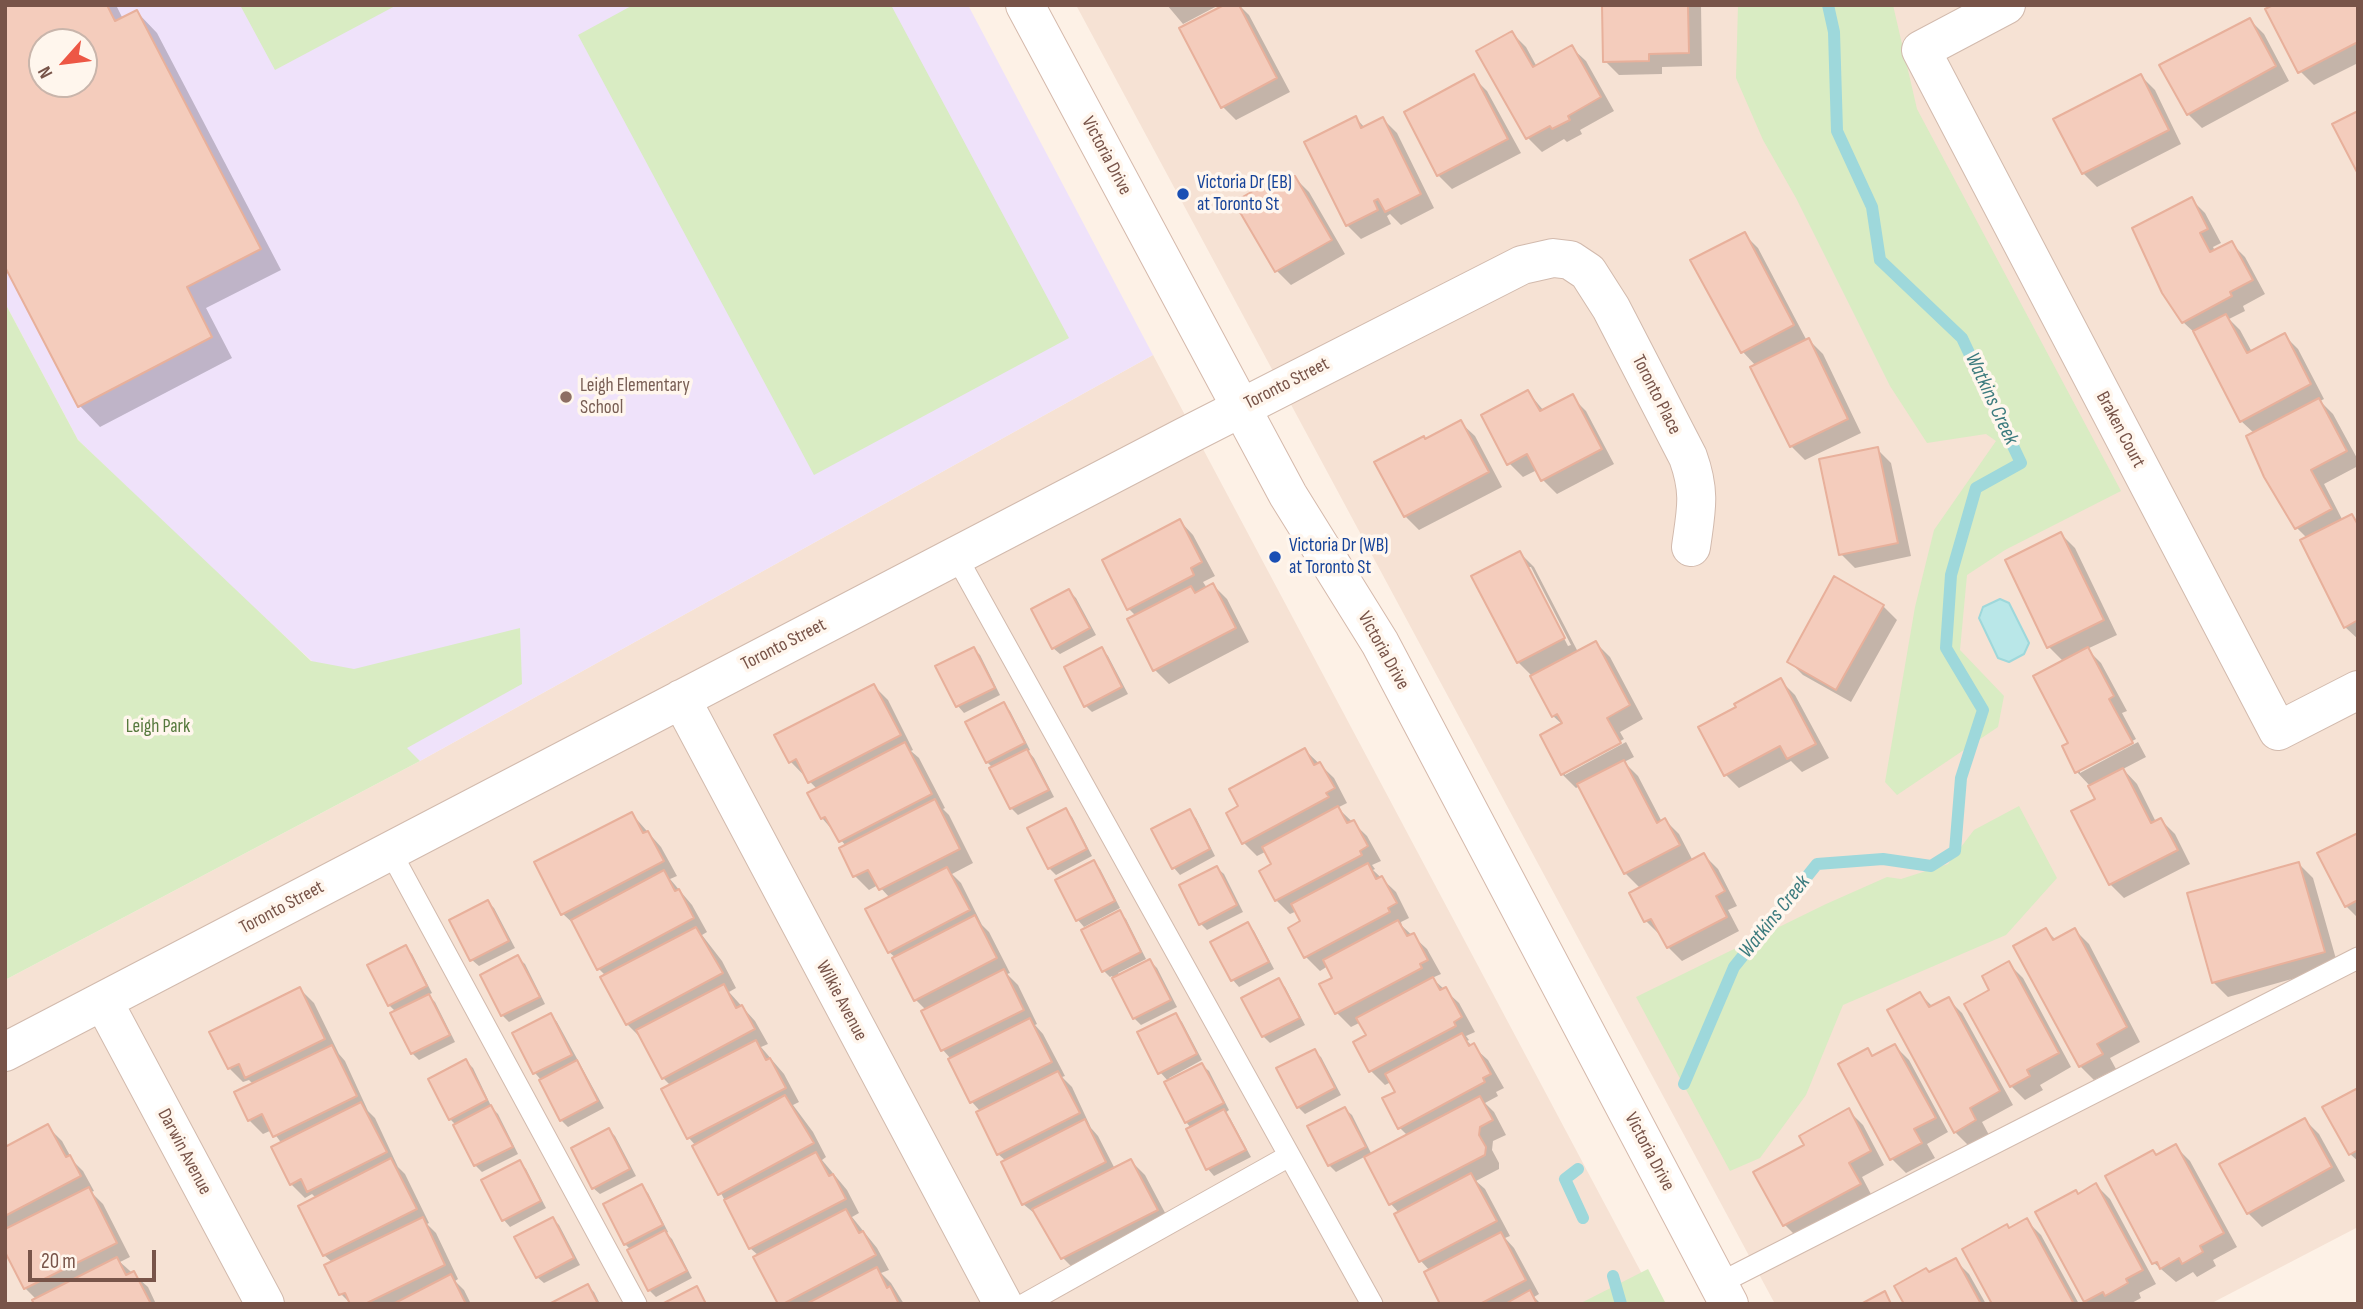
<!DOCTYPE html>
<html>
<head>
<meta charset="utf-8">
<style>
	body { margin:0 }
	#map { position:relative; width:2363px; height:1309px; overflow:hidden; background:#fdf1e6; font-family:"Sofia Sans Condensed",sans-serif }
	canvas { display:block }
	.frame { position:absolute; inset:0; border:7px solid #785449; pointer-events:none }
	.north { position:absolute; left:28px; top:28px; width:70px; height:70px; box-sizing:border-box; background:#fff6ed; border:2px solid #c9b5ab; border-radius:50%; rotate:242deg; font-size:19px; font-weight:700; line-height:28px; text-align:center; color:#785449 }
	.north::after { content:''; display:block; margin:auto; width:24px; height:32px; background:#ed5745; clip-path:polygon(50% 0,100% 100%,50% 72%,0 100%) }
	.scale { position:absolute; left:28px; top:1250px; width:128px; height:32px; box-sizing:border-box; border:4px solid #785449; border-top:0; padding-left:9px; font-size:21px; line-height:24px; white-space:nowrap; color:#785449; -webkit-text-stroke:5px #fff6ed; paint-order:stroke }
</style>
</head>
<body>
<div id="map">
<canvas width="2363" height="1309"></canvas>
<div class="frame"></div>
<div class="north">N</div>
<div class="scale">20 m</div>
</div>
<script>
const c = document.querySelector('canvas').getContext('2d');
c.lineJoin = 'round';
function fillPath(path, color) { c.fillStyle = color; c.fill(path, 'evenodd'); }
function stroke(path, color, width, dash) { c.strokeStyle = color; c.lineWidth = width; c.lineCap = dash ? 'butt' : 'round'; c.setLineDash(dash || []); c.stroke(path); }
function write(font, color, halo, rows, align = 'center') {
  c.font = font + ' "Sofia Sans Condensed",sans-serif'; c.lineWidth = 7; c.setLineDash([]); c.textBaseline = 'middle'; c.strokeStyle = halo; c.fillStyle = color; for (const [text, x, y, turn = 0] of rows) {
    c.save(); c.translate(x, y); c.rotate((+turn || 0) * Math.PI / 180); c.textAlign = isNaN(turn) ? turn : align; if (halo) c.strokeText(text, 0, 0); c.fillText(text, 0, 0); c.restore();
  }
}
const residential = new Path2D(`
	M1076 5H2358V1227L2210 1304H1775Z
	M1153 355 1658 1304H5V980L420 761Z`);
const education = new Path2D(`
	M5 5H968L1153 355 420 761 223 579 78 440 5 303ZM42 42H84V84H42Z`);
const green = new Path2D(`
	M240 5H397L275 70Z
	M633 5H891L1069 338 814 475 578 35Z
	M1738 5H1893L1917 109 2121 491 2005 550 1967 575 1960 650 2004 696 1998 727 1897 795 1885 782 1915 607 1934 530 1996 441 1986 434 1927 443 1890 386 1796 198 1763 140 1736 78Z
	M5 303 78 440 311 661 354 669 520 628 522 684 407 748 420 761 5 980Z
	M2019 806 2057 878 2006 935 1843 1005 1806 1095 1760 1158 1730 1171 1636 997 1826 904 1887 877 1901 879 1948 864 1974 830Z
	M1648 1269 1666 1304H1579Z`);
const water = new Path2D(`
	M2000 599 2009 603 2029 643 2024 654 2009 662 1998 658 1979 618 1983 607Z`);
const shadow = new Path2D(`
	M5 5H116L123 19 137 12 157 33 281 270 206 308 232 358 100 427 80 406 5 263ZM42 42H84V84H42Z
	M1167 5H1219L1183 24Z
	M1227 5H1239L1249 15 1290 92 1236 120 1222 106Z
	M1604 5H1701L1702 66 1662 67V74L1619 75 1605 61Z
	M2358 5V63L2314 85 2300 71Z
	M2250 20 2264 34 2289 81 2202 128 2188 114Z
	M1512 33 1526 47 1537 67 1572 48 1586 61 1614 111 1580 130 1582 134 1567 142 1564 139 1542 152 1528 138Z
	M2141 76 2155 90 2181 144 2097 187 2083 173Z
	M1473 77 1487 91 1521 153 1452 189 1438 175Z
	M1356 118 1365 128 1383 119 1397 133 1434 208 1401 225 1390 214 1387 216 1391 224 1361 239 1347 225Z
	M1295 178 1309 192 1345 254 1291 285 1277 271 1237 202 1269 184 1275 189Z
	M2191 199 2205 213 2221 243 2213 247 2215 251 2231 243 2245 257 2265 294 2243 306 2245 311 2229 319 2240 330 2252 352 2284 335 2298 349 2324 399 2320 401 2333 414 2358 460V466L2324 484 2343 521 2352 516 2358 522V639L2345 627 2308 539 2297 528 2255 434 2241 421 2197 335 2183 322Z
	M1744 234 1758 248 1807 341 1809 340 1823 354 1861 433 1805 460 1791 446 1756 366 1743 352Z
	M1528 392 1544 411 1572 397 1586 411 1614 464 1557 494 1543 480 1537 470 1523 477 1509 463Z
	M1461 423 1475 436 1502 487 1419 530 1405 516 1377 463Z
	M1877 449 1891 463 1911 556 1855 568 1841 554Z
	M1180 521 1193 535 1215 576 1203 582 1207 588 1213 585 1227 599 1249 642 1169 684 1155 670 1129 620 1136 616 1129 609Z
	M2061 534 2075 548 2117 635 2087 649 2101 663 2127 711 2122 713 2136 739 2080 769V773L2138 742 2146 757 2123 769 2137 784 2156 822 2161 820 2175 834 2190 864 2124 898 2110 884 2097 800 2090 786 2077 772 2070 743 2064 662 2049 647Z
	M1520 553 1534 567 1578 652 1596 643 1610 657 1643 719 1620 732 1624 739 1565 771V775L1626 742 1634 757 1624 762 1638 776 1662 822 1665 820 1679 834 1693 861 1704 855 1718 869 1737 906 1728 910 1739 931 1682 961 1668 947 1661 934 1660 935 1646 921 1631 894 1641 889 1625 873 1580 786 1576 788 1562 774 1542 736 1563 725 1553 716 1532 676 1518 662 1474 577ZM1527 567H1531L1571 645 1568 646Z
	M1069 591 1076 598 1096 635 1060 654 1053 648Z
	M1883 606 1897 620 1851 702 1803 675 1789 661Z
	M974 649 980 655 1000 695 964 713 958 706 937 667Z
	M1102 649 1108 656 1128 694 1092 712 1086 706Z
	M1781 681 1795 695 1829 758 1802 772 1791 761 1739 788 1725 774 1738 708Z
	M874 686 888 700 913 750 911 751 919 758 945 808 943 809 949 815 973 863 952 874 961 883 982 925 989 932 1010 973 1007 974 1018 985 1037 1024 1035 1025 1043 1034 1065 1076 1062 1077 1072 1087 1091 1128 1098 1136 1115 1169 1131 1161 1145 1175 1171 1224 1077 1272 1063 1258 1039 1217 1023 1204 1006 1161 998 1154 981 1112 972 1102 951 1059 943 1050 924 1012 926 1010 916 1000 896 958 889 952 890 898 878 885 869 890 855 876 846 846 822 818 817 789 791 762Z
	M1003 704 1010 711 1030 750 1028 751 1034 758 1054 797 1018 815 1011 808 993 768 987 762Z
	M1305 750 1334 778 1347 803 1339 807 1342 812 1367 836 1381 861 1372 865 1375 869 1373 870 1396 892 1409 918 1401 922 1402 926 1427 949 1441 974 1432 978 1459 1003 1475 1032 1466 1036 1469 1040 1467 1041 1488 1060 1504 1088 1496 1092 1498 1096 1485 1103 1494 1112 1506 1135 1493 1141 1492 1150 1499 1163V1169L1476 1181 1485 1189 1510 1236 1505 1238 1514 1248 1539 1294 1534 1297 1541 1304H1442L1430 1271 1421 1261 1399 1213 1391 1204 1366 1156 1336 1172 1329 1165 1345 1109 1352 1115 1372 1155 1408 1136 1400 1128 1397 1092 1391 1082 1385 1085 1371 1071 1355 1043 1368 1036 1361 1022 1351 1027 1337 1013 1321 985 1334 978 1328 966 1320 971 1306 957 1303 922 1297 911 1290 914 1276 900 1261 872 1274 865 1267 851 1257 856 1243 842 1241 807Z
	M1065 810 1072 817 1092 856 1056 875 1049 868 1029 829Z
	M1189 812 1196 818 1215 856 1180 875 1174 868Z
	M632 814 661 847 677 876 670 879 692 905 707 932 702 935 722 961 736 988 729 992 755 1021 768 1044 761 1047 784 1074 799 1102 793 1105 813 1132 826 1157 822 1160 847 1190 859 1213 852 1217 877 1248 889 1270 881 1273 891 1283 904 1304H780L759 1256 750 1248 696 1146 689 1138 671 1086 663 1078 641 1038 627 1024 606 976 599 969 577 927 563 914Z
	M2358 835V918L2346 906Z
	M1093 862 1100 869 1120 908 1084 927 1078 920Z
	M2299 864 2313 878 2338 966 2228 997 2214 983 2189 895Z
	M1217 868 1224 874 1243 912 1207 930 1201 924Z
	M488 902 494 908 515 948 479 966 472 960Z
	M1120 913 1126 919 1146 959 1118 973 1120 976 1150 961 1157 968 1177 1007 1141 1025 1134 1018 1112 976 1110 977 1104 971Z
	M1248 924 1254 931 1274 969 1239 987 1233 980 1212 943Z
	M2046 930 2056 940 2075 930 2089 944 2140 1042 2110 1058 2116 1069 2094 1080 2080 1066Z
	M405 947 412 954 432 993 428 995 435 1002 455 1042 419 1060 412 1053 396 1012 389 1005Z
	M518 958 525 964 545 1004 509 1022 502 1015Z
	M2009 964 2023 978 2071 1067 2040 1085 2043 1090 2025 1100 2011 1086 1992 991Z
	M1278 980 1285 987 1305 1025 1270 1043 1263 1036Z
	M300 989 314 1003 339 1054 345 1061 368 1111 375 1118 398 1167 405 1174 429 1223 427 1224 436 1233 458 1279 455 1281 464 1290 471 1304H351L341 1294 333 1263 324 1255 316 1198 312 1194 305 1198 291 1184 274 1148 282 1144 272 1130 263 1134 249 1120 254 1085 249 1080 243 1082 229 1068Z
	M1920 994 1933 1007 1948 999 1962 1013 2013 1105 1982 1122 1989 1135 1969 1146 1955 1132Z
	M551 1015 557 1022 604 1108 568 1127 561 1120 542 1081 535 1073 515 1034Z
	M1176 1015 1182 1022 1202 1060 1169 1078 1170 1081 1202 1065 1209 1071 1229 1110 1225 1113 1230 1118 1251 1157 1214 1176 1208 1169 1191 1128 1186 1122 1169 1082 1160 1072Z
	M1895 1046 1909 1060 1948 1132 1927 1144 1935 1158 1906 1173 1892 1159 1841 1065 1867 1050 1874 1057Z
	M1314 1051 1321 1057 1341 1095 1305 1114 1298 1107Z
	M466 1061 473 1068 492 1108 498 1114 518 1154 482 1172 475 1165 456 1125 450 1119Z
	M2358 1090V1161L2350 1154Z
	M1849 1111 1863 1125 1884 1165 1862 1177 1873 1198 1798 1238 1784 1224 1806 1145Z
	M2305 1120 2319 1134 2345 1181 2262 1227 2248 1213Z
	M48 1127 62 1141 73 1161 83 1171 94 1191 91 1192 103 1204 130 1257 120 1262 148 1287 156 1304H36V1299L25 1288 5 1248V1149Z
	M609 1130 615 1136 636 1176 600 1194 593 1188Z
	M2176 1147 2190 1161 2237 1247 2213 1260 2216 1266 2197 1277 2193 1272 2176 1282 2154 1263 2157 1156Z
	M520 1162 526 1169 546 1208 510 1227 504 1220Z
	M2096 1185 2110 1199 2156 1284 2139 1293 2141 1298 2130 1304H2089L2085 1301 2078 1195Z
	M641 1186 648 1193 668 1232 666 1233 672 1239 692 1278 656 1297 649 1290 631 1250 625 1244Z
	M553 1219 559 1225 580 1265 544 1283 537 1277Z
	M2027 1221 2041 1235 2079 1304H1994L2010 1230Z
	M1955 1260 1969 1274 1986 1304H1906L1929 1274Z
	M588 1286 594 1292 600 1304H553Z`);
const stream = new Path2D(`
	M1684 1084 1734 967 1817 864 1883 859 1931 866 1955 851 1961 778 1983 710 1946 648 1951 575 1976 488 2021 463 1962 338 1880 260 1872 207 1837 131 1834 32 1828 5
	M1578 1169 1565 1179 1583 1218
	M1613 1276 1621 1304`);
const building = new Path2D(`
	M5 5H107L115 21 137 10 261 249 187 287 212 337 78 407 5 267ZM42 42H84V84H42Z
	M1224 5H1239L1277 78 1221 108 1179 28Z
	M1602 5H1688L1689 53 1649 54V61L1603 62Z
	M2273 5H2358V42L2298 73 2265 9Z
	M2250 18 2276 66 2187 115 2159 65Z
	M1512 31 1533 67 1572 45 1601 97 1568 116 1570 120 1552 129 1550 126 1526 139 1476 51Z
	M1474 74 1508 139 1437 176 1404 112Z
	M2141 74 2169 130 2082 174 2053 119Z
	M2358 111V174L2332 124Z
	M1356 116 1361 128 1383 117 1421 194 1385 212 1378 199 1374 201 1378 210 1346 226 1304 142Z
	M1295 176 1332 240 1275 272 1234 202 1270 181 1273 188Z
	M2192 197 2208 229 2200 233 2210 252 2232 241 2253 280 2230 292 2232 296 2182 323 2162 293 2132 228Z
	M1745 232 1794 325 1741 353 1690 260Z
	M2226 314 2247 353 2285 333 2311 384 2240 422 2193 331Z
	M1809 338 1848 419 1790 447 1750 367Z
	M1528 390 1540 411 1573 394 1602 449 1541 481 1527 454 1507 465 1481 415Z
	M2319 398 2347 451 2311 470 2332 509 2295 529 2264 477 2246 436Z
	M1461 420 1489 472 1404 517 1374 462 1424 436 1425 439Z
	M1878 447 1898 543 1839 555 1819 459Z
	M2352 514 2358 525V620L2344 628 2300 540Z
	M1180 519 1202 562 1191 568 1194 575 1127 610 1102 560Z
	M2061 532 2104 620 2047 648 2005 560Z
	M1520 551 1565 638 1517 663 1471 576Z
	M1834 576 1884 605 1836 690 1787 662Z
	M1213 583 1236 628 1153 671 1127 619 1191 586 1195 593Z
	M1069 589 1090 628 1052 649 1031 609Z
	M1596 641 1630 705 1607 718 1621 743 1561 775 1540 735 1562 723 1557 714 1552 717 1530 676Z
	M974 647 995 688 956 707 935 666Z
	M1102 647 1122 687 1084 707 1064 667Z
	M2088 647 2114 696 2109 699 2133 743 2075 773 2062 746 2068 743 2033 676Z
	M1781 678 1816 744 1787 759 1780 746 1724 776 1698 727 1736 707 1734 704Z
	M874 684 901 735 808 783 796 759 789 763 774 735Z
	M1004 702 1025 743 986 763 965 722Z
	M905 742 932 794 839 842 825 817 821 819 807 793Z
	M1305 748 1314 765 1320 762 1335 788 1326 793 1329 797 1242 844 1226 813 1238 806 1229 789Z
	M1027 749 1049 790 1010 809 989 768Z
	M1624 760 1657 823 1665 818 1680 845 1624 874 1577 784Z
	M2123 768 2151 823 2161 818 2178 850 2109 885 2071 811 2095 799 2088 786Z
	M935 799 960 849 879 890 868 870 853 877 839 848Z
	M1338 806 1347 823 1354 820 1368 846 1360 851 1362 855 1275 901 1259 871 1271 864 1262 847Z
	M1066 808 1087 849 1048 869 1027 828Z
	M1190 809 1210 849 1172 869 1151 829Z
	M632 812 643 833 648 831 664 861 561 915 534 862Z
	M2358 833V900L2345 907 2317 853Z
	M1704 853 1725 891 1716 896 1727 917 1667 948 1651 919 1644 922 1629 893Z
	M1094 860 1115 901 1076 921 1055 880Z
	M2299 862 2325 952 2212 983 2187 893Z
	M1368 863 1376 879 1382 876 1397 903 1388 908 1390 912 1304 958 1288 928 1300 921 1291 904Z
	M1217 866 1237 905 1199 925 1179 885Z
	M947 867 970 910 888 953 865 909Z
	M664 870 675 891 679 889 694 918 597 970 571 920Z
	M488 900 509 941 470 961 449 920Z
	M1120 910 1141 952 1102 972 1081 930Z
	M975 915 997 958 914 1001 892 958Z
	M1398 920 1407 936 1414 933 1428 960 1420 964 1422 968 1335 1014 1319 984 1332 978 1323 960Z
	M1248 922 1269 962 1231 981 1210 942Z
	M696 927 723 973 626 1025 600 977Z
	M2046 928 2053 940 2075 928 2127 1027 2097 1044 2103 1054 2079 1067 2013 946Z
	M406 945 427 986 388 1006 367 965Z
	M518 955 540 997 501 1016 480 975Z
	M1150 959 1171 1000 1133 1019 1112 978Z
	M2009 961 2059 1053 2027 1070 2030 1076 2010 1087 1964 1004 1989 990 1982 976Z
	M1004 969 1024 1010 941 1051 921 1011Z
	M1433 977 1440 990 1446 987 1462 1017 1454 1022 1456 1026 1369 1072 1353 1042 1366 1035 1356 1018Z
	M1279 978 1300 1018 1262 1037 1241 998Z
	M724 984 736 1008 742 1005 755 1029 662 1079 636 1030Z
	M300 987 325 1039 245 1078 239 1064 228 1069 209 1032Z
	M1920 992 1929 1007 1949 997 2000 1091 1970 1108 1976 1120 1954 1133 1887 1010Z
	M429 994 450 1035 411 1054 390 1013Z
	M551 1013 572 1055 533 1074 512 1033Z
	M1176 1013 1197 1054 1158 1074 1137 1032Z
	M1030 1018 1052 1062 970 1103 948 1059Z
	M1462 1033 1469 1046 1474 1043 1491 1074 1483 1078 1485 1082 1398 1129 1382 1098 1395 1092 1385 1074Z
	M756 1040 766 1060 770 1058 786 1088 687 1139 661 1089Z
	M1895 1044 1936 1118 1914 1129 1922 1143 1890 1160 1838 1064 1868 1048 1872 1056Z
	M332 1045 357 1096 273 1137 262 1114 248 1121 234 1092Z
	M1315 1049 1335 1088 1297 1108 1276 1068Z
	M466 1059 487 1100 449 1120 428 1079Z
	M577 1060 598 1101 560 1121 539 1080Z
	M1202 1063 1224 1103 1185 1123 1164 1082Z
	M1058 1071 1080 1113 997 1155 976 1112Z
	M2358 1088V1150L2349 1155 2322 1107Z
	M785 1095 814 1143 718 1195 692 1146Z
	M1480 1096 1493 1120 1480 1127 1479 1135 1486 1147 1485 1155 1389 1205 1364 1157Z
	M361 1102 387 1152 307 1192 301 1179 290 1185 271 1147Z
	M491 1105 513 1147 474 1166 453 1125Z
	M1345 1107 1366 1147 1328 1166 1307 1126Z
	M1849 1108 1871 1151 1849 1163 1861 1184 1783 1226 1753 1172 1804 1145 1799 1136Z
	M1224 1109 1246 1150 1206 1170 1186 1129Z
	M2305 1118 2332 1167 2247 1214 2219 1164Z
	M1085 1119 1106 1162 1022 1205 1001 1162Z
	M48 1124 66 1157 70 1155 81 1176 5 1216V1147Z
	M609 1128 630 1169 592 1189 571 1148Z
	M2176 1144 2224 1233 2200 1246 2203 1252 2182 1264 2179 1258 2160 1269 2157 1262 2152 1264 2105 1176 2153 1150 2156 1155Z
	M816 1152 829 1176 833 1174 846 1199 749 1249 724 1200Z
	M391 1158 417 1209 323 1256 298 1206Z
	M1131 1159 1158 1210 1061 1259 1032 1209Z
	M520 1160 541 1201 502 1221 481 1180Z
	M1471 1173 1497 1221 1419 1262 1394 1214Z
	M2096 1183 2143 1270 2126 1279 2128 1283 2105 1296 2103 1292 2084 1302 2035 1212 2076 1190 2078 1194Z
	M642 1184 663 1225 624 1245 603 1204Z
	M89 1187 117 1243 24 1289 5 1252V1229Z
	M846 1209 859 1233 863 1231 876 1255 783 1304H778L753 1257Z
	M423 1217 445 1265 365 1304H350L345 1293 339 1295 324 1265Z
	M553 1217 574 1258 536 1278 514 1237Z
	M2027 1218 2074 1304H1992L1962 1249 2007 1224 2009 1228Z
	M665 1230 687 1271 648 1291 627 1250Z
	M1501 1232 1526 1280 1480 1304H1440L1424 1272Z
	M117 1257 126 1275 134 1271 151 1304H34L32 1300Z
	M1956 1258 1981 1304H1904L1894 1286 1926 1268 1929 1272Z
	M877 1267 887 1288 890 1286 899 1304H806Z
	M451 1274 466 1304H393Z
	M588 1284 598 1304H549Z
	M697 1286 706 1304H662Z
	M1530 1290 1537 1304H1505Z
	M1885 1291 1891 1304H1861Z`);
const service = new Path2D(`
	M956 556 1372 1304
	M390 851 636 1304
	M1718 1284 2358 958
	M1025 1304 1289 1156`);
const minor = new Path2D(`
	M2006 5 1921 50 2278 731 2358 690
	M681 699 1003 1304
	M103 1001 265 1304
	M5 1052 1184 437 1522 265 1553 258 1570 260 1588 272 1611 308 1688 457C1701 493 1696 511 1691 547`);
const secondary = new Path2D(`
	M1025 5 1288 495 1380 643 1729 1304`);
const markers = [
	[1183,194,7,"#1a4fb4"],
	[566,397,7,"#8d6e63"],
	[1275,557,7,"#1a4fb4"]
];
const streetNames = [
	["Victoria Drive",1106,156,62],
	["Toronto Street",1287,384,-27],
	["Toronto Place",1656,395,63],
	["Braken Court",2120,430,62],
	["Toronto Street",784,645,-27],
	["Victoria Drive",1383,651,61],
	["Toronto Street",282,908,-28],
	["Wilkie Avenue",841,1001,62],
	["Darwin Avenue",184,1152,62],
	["Victoria Drive",1649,1152,62]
];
const transitNames = [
	["Victoria Dr (EB)",1197,183],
	["at Toronto St",1197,205],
	["Victoria Dr (WB)",1289,546],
	["at Toronto St",1289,568]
];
const educationNames = [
	["Leigh Elementary",580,386],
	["School",580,408]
];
const parkNames = [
	["Leigh Park",158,727]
];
const waterNames = [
	["Watkins Creek",1991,399,65],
	["Watkins Creek",1775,917,-51]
];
fillPath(residential, '#f6e2d4');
fillPath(education, '#efe2fa');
fillPath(green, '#d9ecc3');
fillPath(water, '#b9e7e8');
stroke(water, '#9ed8db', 2);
fillPath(shadow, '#0003');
stroke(stream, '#9ed8db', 12);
fillPath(building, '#f4ccbc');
stroke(building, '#e8b09b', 2);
stroke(service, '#d2baad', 23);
stroke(minor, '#d2baad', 40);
stroke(secondary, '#d5b9ab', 40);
stroke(service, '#fff', 21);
stroke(minor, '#fff', 38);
stroke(secondary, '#fff', 38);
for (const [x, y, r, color] of markers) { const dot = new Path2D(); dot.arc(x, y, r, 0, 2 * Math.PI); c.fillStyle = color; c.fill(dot); stroke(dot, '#fff6ed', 2.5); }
write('19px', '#785449', '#fff6ed', streetNames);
write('19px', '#164399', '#fff6ed', transitNames, 'left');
write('19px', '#785e54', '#fff6ed', educationNames, 'left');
write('19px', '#56793d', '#fff6ed', parkNames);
write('italic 21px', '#3c7b7e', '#fff6ed', waterNames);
</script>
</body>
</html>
